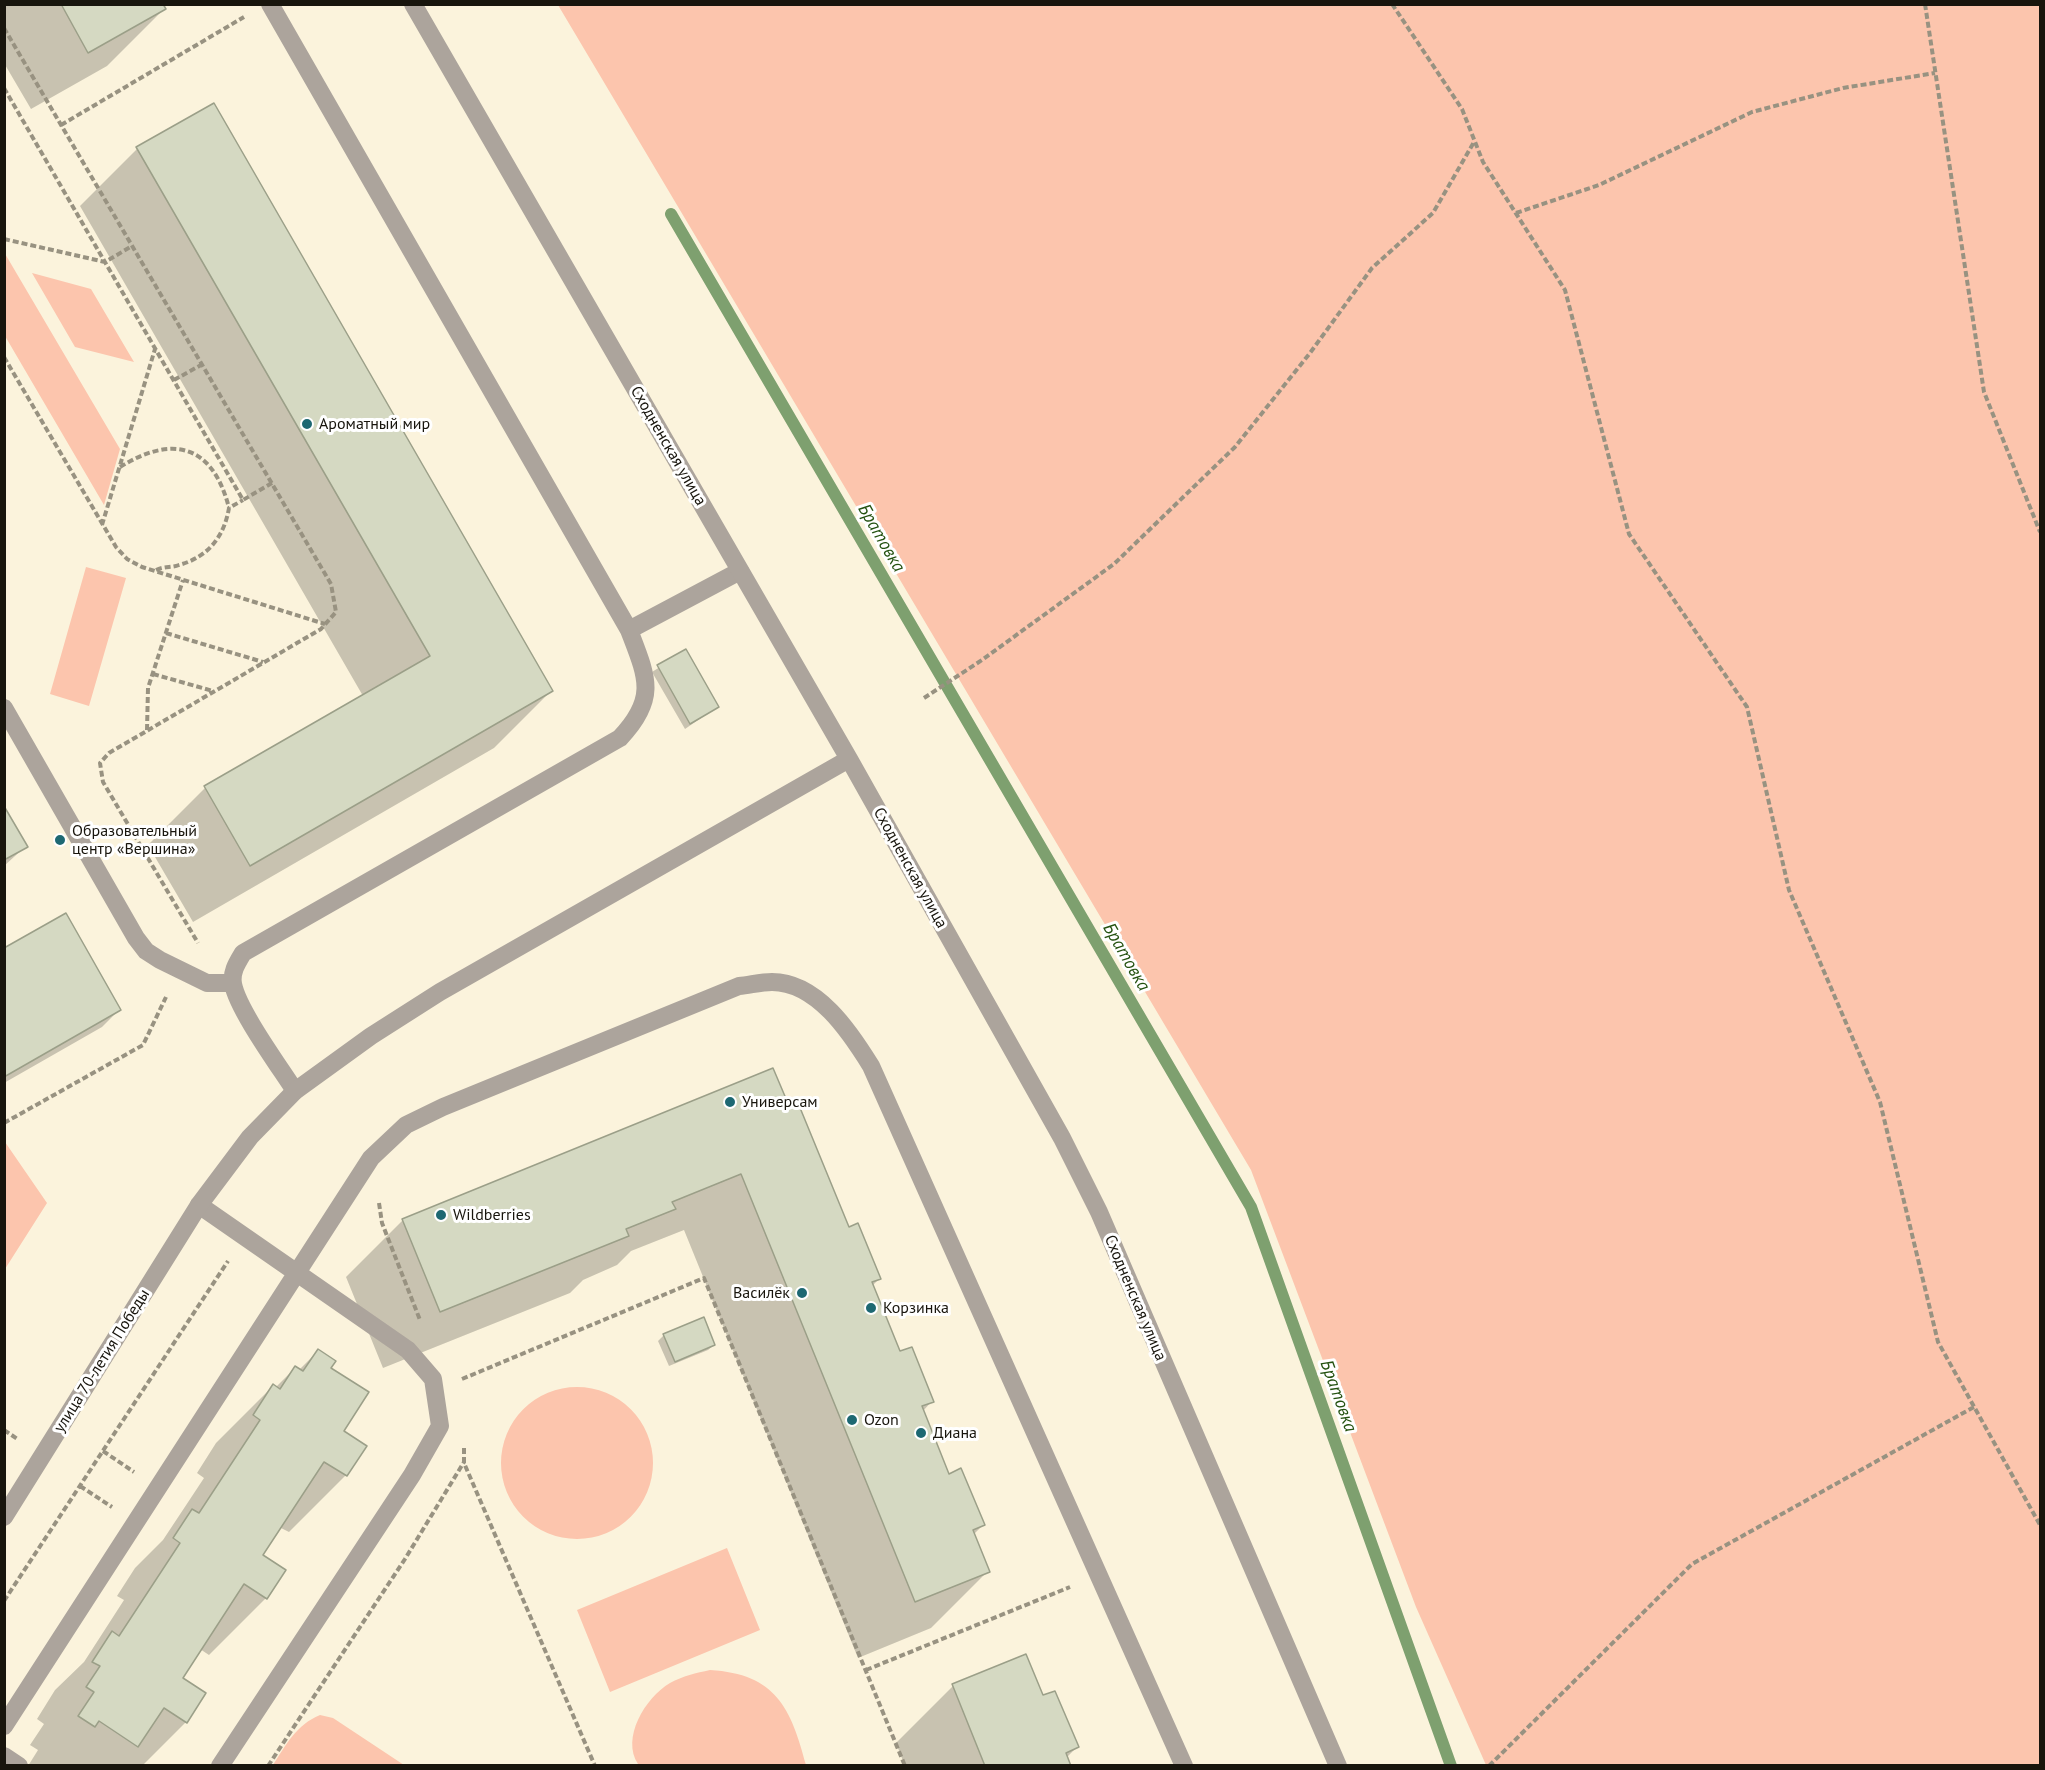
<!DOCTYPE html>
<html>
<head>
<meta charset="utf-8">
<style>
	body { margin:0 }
	#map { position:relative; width:2045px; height:1770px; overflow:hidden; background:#fbf3dc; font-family:"PT Sans",sans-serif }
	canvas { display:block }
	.frame { position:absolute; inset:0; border:6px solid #18150d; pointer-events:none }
</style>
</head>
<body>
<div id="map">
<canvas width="2045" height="1770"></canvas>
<div class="frame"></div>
</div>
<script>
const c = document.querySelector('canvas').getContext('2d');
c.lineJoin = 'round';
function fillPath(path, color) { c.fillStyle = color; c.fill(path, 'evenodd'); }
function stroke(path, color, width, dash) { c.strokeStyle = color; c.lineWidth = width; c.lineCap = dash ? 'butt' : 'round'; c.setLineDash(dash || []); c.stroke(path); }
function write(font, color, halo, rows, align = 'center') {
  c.font = font + ' "PT Sans",sans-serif'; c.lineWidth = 6; c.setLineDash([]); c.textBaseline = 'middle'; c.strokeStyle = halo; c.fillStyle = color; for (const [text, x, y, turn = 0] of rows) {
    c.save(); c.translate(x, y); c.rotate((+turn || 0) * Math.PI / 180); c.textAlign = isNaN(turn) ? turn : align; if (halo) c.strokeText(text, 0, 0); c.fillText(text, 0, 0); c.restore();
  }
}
const green = new Path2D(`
	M558 5H2040V1765H1486L1416 1607 1251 1170Z
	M4 252 120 449 104 505 5 336Z
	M32 273 91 289 134 362 75 347Z
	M86 567 126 578 89 706 50 694Z
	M5 1142 47 1203 5 1269H4Z
	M501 1463a76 76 0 1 1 152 0a76 76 0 1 1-152 0Z
	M727 1548 760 1630 610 1692 577 1610Z
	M710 1670C776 1674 791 1708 806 1765L638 1764C621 1738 645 1698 670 1683 683 1676 696 1673 710 1670Z
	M320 1715 333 1718 404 1765H273C286 1745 296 1725 320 1715Z`);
const shadow = new Path2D(`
	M4 4H161L164 9 107 66 31 109 4 63Z
	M213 105 551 691 494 748 193 922 148 845 205 788 363 696 80 206 137 149Z
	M685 651 717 707 685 729 652 672Z
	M4 809 26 846 4 866Z
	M4 950 119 1010 102 1027 4 1083Z
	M772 1070 848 1229 879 1279 872 1286 899 1353 932 1401 923 1411 948 1475 983 1525 973 1535 988 1571 931 1628 858 1658 684 1230 631 1251 617 1265 583 1280 570 1293 383 1368 346 1277 403 1220Z
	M664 1335 714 1345 708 1350 669 1366 658 1341Z
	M318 1351 329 1369 342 1431 365 1446 346 1475 289 1532 279 1527 261 1555 266 1598 209 1655 200 1649 181 1678 186 1722 142 1766H28L38 1750 30 1745 44 1724 37 1719 55 1690 84 1662 124 1600 117 1596 135 1568 163 1540 204 1478 197 1473 216 1443 273 1386 275 1388 295 1368 299 1370Z
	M1025 1656 1042 1697 1077 1747 1066 1758 1070 1766H905L896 1743 953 1686Z`);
const stream = new Path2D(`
	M671 214 1251 1207 1451 1766`);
const building = new Path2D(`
	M61 4H163L166 9 88 53Z
	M214 103 553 691 250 866 204 786 430 656 136 147Z
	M686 649 719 707 690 724 657 665Z
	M4 806 28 847 4 860Z
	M66 913 121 1010 4 1077V948Z
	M773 1068 787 1101 796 1098 849 1227 858 1223 881 1279 872 1282 900 1351 912 1347 934 1402 922 1406 949 1474 961 1468 985 1525 973 1530 990 1572 915 1602 741 1174 672 1202 676 1209 626 1229 629 1236 440 1312 402 1219Z
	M704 1317 715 1345 675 1362 663 1334Z
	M318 1349 336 1361 331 1368 369 1392 344 1431 367 1446 347 1476 324 1462 263 1555 286 1570 267 1599 244 1584 183 1678 206 1693 187 1723 164 1708 138 1747 99 1721 95 1727 78 1716 94 1692 86 1687 100 1666 92 1662 112 1631 119 1636 180 1543 173 1538 192 1509 199 1513 260 1420 253 1415 273 1384 280 1389 295 1366 303 1371Z
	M1026 1654 1043 1695 1055 1691 1079 1747 1066 1753 1071 1766H985L952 1684Z`);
const path = new Path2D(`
	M1392 4 1462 109 1483 162 1565 290 1629 534 1747 707 1789 890 1880 1102 1938 1342 2040 1525
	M1925 4 1984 392 2040 532
	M4 28 331 584 336 612 321 629 109 753 100 763 103 782 198 943
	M4 88 243 500 272 483
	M61 125 244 17
	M1516 213 1599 185 1752 112 1843 88 1935 73
	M4 239 105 262 132 246
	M4 357 116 547 127 559 142 567 325 624
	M174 380 201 365
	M120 467C173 434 213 445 229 508
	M102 525 155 349
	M156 570C165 566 171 568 179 565 208 557 224 537 229 508L243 500
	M166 633 263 662
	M153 674 213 691
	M924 698 982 660 1114 564 1235 447 1310 353 1372 268 1433 213 1474 142
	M147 730 148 688 183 580
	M4 1123 143 1045 166 997
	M379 1203 382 1223 420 1320
	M462 1379 704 1278 905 1766
	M4 1430 19 1440
	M464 1448V1463L595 1766
	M103 1451 134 1472
	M80 1486 112 1507
	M4 1601 228 1261
	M866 1670 1070 1587
	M268 1766 405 1559 464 1462
	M1489 1766 1692 1564 1974 1407`);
const lane = new Path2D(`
	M270 4 629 630C647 677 658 698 620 738L243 953C237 963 231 972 233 984 238 1010 279 1066 295 1091
	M629 630 740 571
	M4 708 136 938 146 951 160 960 207 983H233
	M199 1205 408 1350 433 1379 440 1426 412 1475 220 1766
	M4 1726 371 1158 406 1125 443 1107 739 986C750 985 761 982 772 982 817 982 850 1032 871 1066L1184 1766
	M4 1756 19 1766`);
const street = new Path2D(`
	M413 4 849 759 1062 1138 1099 1212 1338 1766
	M4 1517 199 1205 250 1137 295 1091 371 1036 440 992 849 759`);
const markers = [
	[307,424,6,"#1d6872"],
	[60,840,6,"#1d6872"],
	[730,1102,6,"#1d6872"],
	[441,1215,6,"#1d6872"],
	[802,1293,6,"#1d6872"],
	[871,1308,6,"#1d6872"],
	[852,1420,6,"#1d6872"],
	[921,1433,6,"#1d6872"]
];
const poiNames = [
	["Ароматный мир",319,424],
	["Образовательный",72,831],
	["центр «Вершина»",72,849],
	["Универсам",742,1102],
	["Wildberries",453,1215],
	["Василёк",790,1293,"right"],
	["Корзинка",883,1308],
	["Ozon",864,1420],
	["Диана",933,1433]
];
const streetNames = [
	["Сходненская улица",668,446,60],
	["Сходненская улица",910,868,61],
	["Сходненская улица",1135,1298,67],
	["улица 70-летия Победы",102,1361,-58]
];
const waterNames = [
	["Братовка",881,538,60],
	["Братовка",1126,957,60],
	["Братовка",1338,1396,70]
];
fillPath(green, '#fcc5ad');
fillPath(shadow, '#0003');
stroke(stream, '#7ea06f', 12);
fillPath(building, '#d5d9c2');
stroke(building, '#9b9f88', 1.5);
stroke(path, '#989281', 4, [6, 3]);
stroke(lane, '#aca49c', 18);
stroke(street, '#aca49c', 18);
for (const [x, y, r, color] of markers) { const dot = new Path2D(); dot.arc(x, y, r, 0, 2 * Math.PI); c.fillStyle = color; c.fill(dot); stroke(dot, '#fff', 2); }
write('16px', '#18150d', '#fff', poiNames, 'left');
write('16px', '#18150d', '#fff', streetNames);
write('italic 18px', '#245211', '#fff', waterNames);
</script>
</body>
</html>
